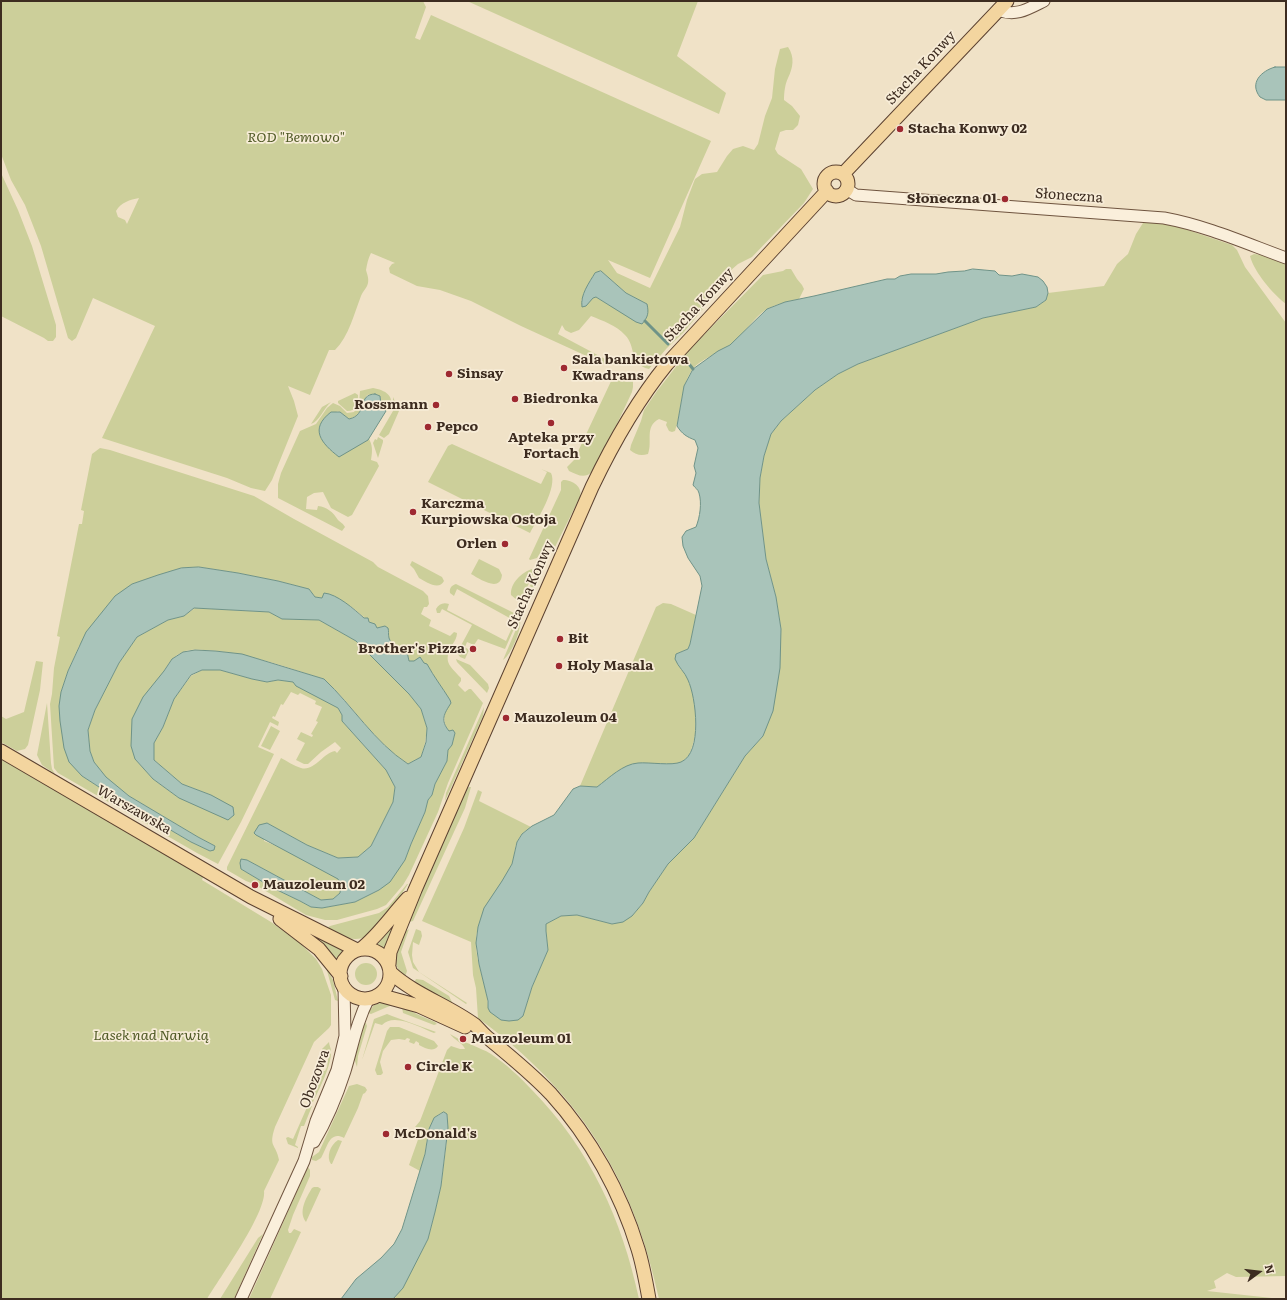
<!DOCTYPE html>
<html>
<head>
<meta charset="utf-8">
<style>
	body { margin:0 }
	#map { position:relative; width:1287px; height:1300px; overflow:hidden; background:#f0e2c7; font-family:Literata,serif }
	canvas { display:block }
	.frame { position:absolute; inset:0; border:2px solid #3d2c20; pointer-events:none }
	.north { position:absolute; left:1239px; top:1252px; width:40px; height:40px; -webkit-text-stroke:3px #f7ecd7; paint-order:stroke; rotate:75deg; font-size:11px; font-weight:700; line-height:16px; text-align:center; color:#3d2c20 }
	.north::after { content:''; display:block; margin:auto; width:14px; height:18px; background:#3d2c20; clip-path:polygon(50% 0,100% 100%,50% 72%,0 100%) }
</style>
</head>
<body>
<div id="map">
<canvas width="1287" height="1300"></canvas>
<div class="frame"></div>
<div class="north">N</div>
</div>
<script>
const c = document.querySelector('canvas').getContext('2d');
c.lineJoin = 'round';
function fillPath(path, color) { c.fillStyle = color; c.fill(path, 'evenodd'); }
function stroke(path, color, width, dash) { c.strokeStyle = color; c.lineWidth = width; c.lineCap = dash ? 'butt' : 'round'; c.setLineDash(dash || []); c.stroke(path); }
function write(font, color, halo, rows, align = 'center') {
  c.font = font + ' Literata,serif'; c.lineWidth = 3.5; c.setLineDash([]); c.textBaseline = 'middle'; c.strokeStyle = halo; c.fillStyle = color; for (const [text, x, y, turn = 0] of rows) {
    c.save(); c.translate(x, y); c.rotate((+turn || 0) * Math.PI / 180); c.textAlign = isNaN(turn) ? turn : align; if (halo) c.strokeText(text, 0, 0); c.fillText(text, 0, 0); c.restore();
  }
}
const green = new Path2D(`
	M1 1H423L426 7 415 38 420 40 431 15 711 141 650 278 608 260 617 273 650 288 680 227 687 200 695 179 702 174 717 172 727 156 733 149 743 146 754 150 758 144 765 116 772 98 775 69 780 49 788 47C795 57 793 68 788 78 785 84 784 93 784 100L792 106 800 116 798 125 793 130H786L780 132 775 149 778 154 801 169 813 189 804 203 752 257 738 264 730 271 712 292 707 304 684 332 667 348 649 369C628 364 637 347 625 335 616 325 603 321 591 316L579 330 571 333 565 330 562 325 558 334 605 359 604 364 521 326 471 301 440 290 417 286 390 273 389 268 392 264 395 263 371 253C368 259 367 264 366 270 367 274 369 278 368 283 367 288 363 291 361 296 354 314 349 336 335 350H329L310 395 288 386 294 401 298 416 272 480 265 491 251 488 227 478 102 438 155 326 93 298 76 338 72 341 68 338 41 246 25 205 11 180 1 154ZM139 198 127 224 125 220 118 217 116 211C121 202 130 200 139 198ZM601 271 626 293 647 304 611 306 596 297 581 301 587 288 595 274Z
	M467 1H698L677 56 726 93 719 114Z
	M1 173 18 210 32 246 56 325V337L53 341H48L44 338 1 316Z
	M1154 222 1179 227 1232 245 1237 250 1245 267 1286 323V1276L1236 1277 1227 1273 1214 1281 1216 1288 1207 1291 1281 1299H659C633 1177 579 1092 478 1018L476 988 473 975 471 942 422 921 464 828 478 790 482 792 479 801 531 827C525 831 521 834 518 840 514 847 515 856 512 864 501 890 477 913 476 941 475 964 488 985 488 1008L523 1016 532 987 548 950 546 931V924L561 916 577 915 612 924 632 916 643 903 649 892 668 864 694 838 745 756 763 736 781 629 776 597 766 559 759 503 760 478 764 456 771 434 781 421 815 390 838 374 858 364 983 318 1036 307 1046 300 1048 293 1104 286 1117 264 1128 254 1136 234 1143 223Z
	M1254 254 1262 255 1286 263V304C1273 294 1254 272 1250 256Z
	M786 269H791L797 279 802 285 804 289 799 299C788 301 777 304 767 309 752 318 744 336 730 345 720 352 699 360 692 370 680 388 682 411 675 431L672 432 669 431 666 425 667 422 659 419C644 427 653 441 648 454 641 456 636 455 630 450L631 445 641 421 644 410 657 391 689 350 763 275 783 271Z
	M618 376 627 377 633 380V387L632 392 617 424 592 472C584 479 578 475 569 471L567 467 574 460 613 377Z
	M373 388C385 390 396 396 389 409L387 408 386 411 381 405 380 396 375 394 367 395C363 405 361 416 349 419L340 412 336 411C346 418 367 430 370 441 373 447 372 454 371 460L377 462 379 466 352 515 348 517 331 508 323 492 314 493 307 497 306 509 317 510 318 506C327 507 333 512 338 520 341 523 343 523 345 527L342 531 278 498V484L281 473 300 431 316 424 327 408 333 403 340 406 347 413 354 412 359 404 360 391Z
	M355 393 358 395C358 403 357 411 347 411L338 403V401Z
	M393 397 399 411 389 434 384 438 379 435 393 411Z
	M331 402C323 409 320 421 311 424L322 407Z
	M378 437 383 440V442L378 458 373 443 375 439 377 440Z
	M452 444 541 484 547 472 541 469 551 473C558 487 537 520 530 533L428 482 448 446Z
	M100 448 110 450 254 496 294 519 373 562 378 567 423 591 428 596 429 604 427 607H424L421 614 431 620 429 626 450 636 454 632 457 633C457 637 455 641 452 645 443 662 449 665 461 678V681L458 685 465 692 469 689H471L483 703 448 783 438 812 409 875 403 885 386 905 377 909 337 920H325L306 915 259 887V886L246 881 227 870V867L281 758C287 761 294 766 301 768 314 772 323 753 335 751L337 753 341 748 335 742 321 752 308 764H304L296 760 305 743 297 739 301 732 312 737 313 735 311 734 318 722 316 721 322 707 315 704 316 701 300 693 298 695 291 692 283 705 281 704 275 717 273 716 272 718 279 722 278 726 270 722 258 747 274 754 241 822 218 864 197 853 58 773 54 768 50 704 52 694 54 668 60 637 57 636 79 524H82L84 511 81 510 92 454ZM199 567 238 573 278 581 309 589 315 597 322 598 327 594 331 595 353 608 377 628 385 626 389 632V639C394 645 398 648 406 647L409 661 427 665 450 700C445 712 441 720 449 731L455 733 452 745 448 750 447 761 435 784 432 795 428 800 425 812 411 844 405 860 379 890 355 902 322 908 311 907 300 901 273 888 241 869 247 860 321 900 333 899 340 893 341 885 338 878 284 849 264 841 267 823 307 845 338 858 358 857 371 846 393 802 395 787 386 770 342 721V715L338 708 294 682 278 680 267 682 252 679 220 670H202L191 676 174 699 163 727 154 743V760L182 784 211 795 179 798 153 779 135 759 164 671C169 663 173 656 183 652 189 649 198 650 204 650 246 652 285 667 324 679 354 706 374 742 408 764L421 757 425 743 427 728 421 709 409 694 356 641 319 620 282 619 269 612 195 608 184 616 168 620 137 637 119 663 95 710 88 730 90 751 94 762 106 778 129 796 198 837 215 846 210 851 191 842 116 798 82 776 61 692 68 671 79 646 132 584 181 568Z
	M563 480C573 480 583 487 580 497L555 547 552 546 539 555 537 558 530 560 529 559 561 490V482Z
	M479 559 499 569 502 575C500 593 480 579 471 574Z
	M412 561 442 577 444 581C439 591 426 582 419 578L414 569 410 565Z
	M544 566V568L534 589 530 586 539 567Z
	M532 569 533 574 522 599 518 601 511 595C510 583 522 572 532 569Z
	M456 584 514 613 512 616 515 617 517 622 505 649 478 639 474 645 467 642 465 647 469 650 465 659 460 657 457 653 472 625 442 609 440 613H437L436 609C439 604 443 602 449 604L447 610 506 641 515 621 457 589 454 596 450 593C449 588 452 585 456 584Z
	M663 603 671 604 696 615 690 644 688 649 676 654 678 665 688 678 694 696 696 714 695 736 692 747 689 756 681 763 619 770 597 787 580 786 656 607Z
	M520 620C522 629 511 655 503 660Z
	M456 659 470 665 488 684 489 688 487 693 457 662Z
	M36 661 43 662 40 690 28 745 25 749 17 751 1 742V716L6 719 24 712Z
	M47 703 51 763 52 769 55 774 42 765 37 755Z
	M484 707 483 716 445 801 446 793Z
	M271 726 280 731 270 750 261 746Z
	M1 759 203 877 202 880 271 922 300 943 316 959 322 969 331 995V1025L329 1028 314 1042 275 1127C268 1148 276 1143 279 1160L264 1191C267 1212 219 1279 207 1299H1Z
	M469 787H471L465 808 413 921 409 922V920L467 788Z
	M407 884H408L396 903 368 936C353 943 341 936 328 930L327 928 330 926 379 913 388 907Z
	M398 919 384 950 376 946Z
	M409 929 401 952 407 971 405 977C400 972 396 967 395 960 394 952 401 933 409 929Z
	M416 929 421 931 422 936 419 945 413 942 412 955 413 962 419 972 467 1003 466 1004 413 968 408 952Z
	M321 939 346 951 341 957 338 965 320 942Z
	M355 974a11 11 0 1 1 22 0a11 11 0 1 1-22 0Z
	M326 967 333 980 338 1001 335 1000Z
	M416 979 423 980 449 996 454 1006 414 983Z
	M383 1002 392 1005 371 1014 368 1013 374 1005Z
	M402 1007 421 1016 435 1022 437 1024 434 1025 403 1013Z
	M387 1014 392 1016 436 1032 434 1033C421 1028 394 1012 382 1025L375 1023 362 1060 374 1019Z
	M363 1022 366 1023 367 1026 358 1056 357 1067 354 1058Z
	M390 1027H399L434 1041 438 1046C433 1053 425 1048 419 1045V1043L416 1041 414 1044 409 1042 410 1039 407 1038 405 1040 399 1039 391 1040 383 1051 380 1062 383 1073 381 1075H377L375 1070 387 1031Z
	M450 1034C457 1038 464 1042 472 1045 478 1048 485 1050 491 1054 506 1064 520 1077 532 1090 590 1149 622 1219 639 1299H393L395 1298 428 1239 435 1212 441 1186 447 1140 448 1121 447 1114 441 1113C427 1122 428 1138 425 1153 424 1159 422 1165 420 1171L409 1165 421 1131 415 1127 420 1121 447 1050 451 1046 460 1049H465C463 1043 454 1040 450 1034Z
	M329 1042C329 1045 331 1048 331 1051 332 1064 319 1090 313 1102L310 1101 323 1071H325L327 1067 329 1053 323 1051 322 1049Z
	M357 1084 365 1087 367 1090 365 1093 363 1094 358 1108 344 1138C329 1130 327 1149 321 1158L316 1161 312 1160V1157L319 1152 349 1086Z
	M308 1105 312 1106 304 1126H301L295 1145 298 1147V1148L288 1144 286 1138 288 1137 293 1139Z
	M338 1140 342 1141 332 1164H331C326 1157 330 1145 338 1140Z
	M308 1167 310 1170V1176L293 1215 288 1230 289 1233H291L294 1229 301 1232 270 1299H249Z
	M314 1187H318L321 1189 306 1222C298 1212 306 1198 312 1188Z
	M263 1234 234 1299H220L258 1238Z`);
const water = new Path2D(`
	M1275 67H1286V100H1266L1260 97C1249 83 1261 71 1275 67Z
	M973 269 995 271 999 275 1012 276 1022 274 1038 277 1043 281 1047 287 1048 293 1046 300 1036 307 983 318 858 364 838 374 815 390 781 421 771 434 764 456 760 478 759 503 766 559 776 597 781 629 780 668 773 711 763 736 745 756 694 838 668 864 649 892 643 903 632 916 623 922 612 924 577 915 561 916 546 924V931L548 950 532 987 523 1016 518 1020 509 1021 501 1020 490 1012 488 1008V1001L479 964 476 943 478 927 484 908 502 881 512 864 517 842 522 834 532 826 554 815 573 789 580 786 597 787C609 778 623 764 638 763 649 762 672 766 681 762 703 753 696 697 688 680 685 672 678 667 675 659L676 654 688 649 690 644 702 586 700 576 688 558 683 546 682 537 686 531 696 527C700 517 702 503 699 493 698 489 695 488 693 485L696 473 694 466 698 448 695 440C687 437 682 434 677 426L684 386 693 369 718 351 730 345 767 309 785 302 814 296 887 279H895L900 276 911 274H936L948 272 964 271Z
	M601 271 626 293 647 304C649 313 648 317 642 324L636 322 596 297 593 298 586 306 582 307C580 295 589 283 595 273Z
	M375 394 380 396 381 405 386 411 368 440 339 457C321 443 309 429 331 412H340L349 419C368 415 357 394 375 394Z
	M199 567 238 573 278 581 309 589 315 597 322 598 324 593C337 594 354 609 364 618H368L369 622 375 624 377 628 385 626 388 628C389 631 388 634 389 638 391 645 399 648 406 647L409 661H414L420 657 424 663 427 664C434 677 442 687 450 700L451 703C444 714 440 720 449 731L453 730 455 733 452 745 448 750 447 761 435 784 432 795 428 800 425 812 411 844 405 860 390 882 379 890 355 902 322 908 311 907 300 901 273 888 241 869 240 863 241 859 247 860 321 900 333 899 340 893 341 885 338 879 256 835 254 833 259 825 267 823 307 845 338 858 358 857 371 846 393 802 395 787 386 770 342 721V715L338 708 296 686 293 682 278 680 267 682 252 679 220 670H202L191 675 174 699 163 727 154 743V760L182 784 211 795 233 807 234 815 228 820 179 798 153 779 135 759 131 746 132 719 143 697 164 671 172 659 183 652 195 650 215 651 242 654 324 679C353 706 374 742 408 764L421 757 426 742 427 728 421 709 409 694 356 641 319 620 282 619 269 612 194 608 184 616 168 620 137 637 119 663 95 710 88 730 90 751 94 762 106 777 129 796 198 837 215 846 214 850 210 851 191 842 116 798 82 776 69 762 64 748 60 721 59 706 61 692 68 671 86 632 115 596 132 584 158 575 181 568Z
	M444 1112 447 1114 448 1128 441 1186 435 1212 428 1239 403 1288 393 1299H341L356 1279 381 1258 394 1244 402 1229 425 1154 429 1129 434 1118Z`);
const stream = new Path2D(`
	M645 321 668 344
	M685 359 693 369`);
const secondary = new Path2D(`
	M998 10C1016 17 1028 9 1044 1
	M846 189 856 195 1164 218C1207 226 1245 243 1286 258
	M314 1142C327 1120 337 1096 345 1071 353 1045 356 1023 369 998
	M241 1299 304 1161 316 1121 337 1070 345 1036 344 986`);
const primary = new Path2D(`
	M824 184a12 12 0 1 1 24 0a12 12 0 1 1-24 0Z
	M843 174 1007 1
	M1 751 251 897 357 950
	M280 919 319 949 341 976
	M361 949C379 935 392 915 408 898
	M340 974a25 25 0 1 1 50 0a25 25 0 1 1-50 0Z
	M389 964 390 952 415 890 592 487C613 443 636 402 667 364L827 191
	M390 972C415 995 448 1005 475 1025 479 1029 483 1034 488 1038 510 1056 531 1073 551 1094 591 1138 621 1193 638 1249 643 1265 646 1282 649 1299
	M379 995 419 1006 465 1027`);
const markers = [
	[900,129,4,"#9e2931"],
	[1005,199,4,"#9e2931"],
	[564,368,4,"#9e2931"],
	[449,374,4,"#9e2931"],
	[515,399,4,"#9e2931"],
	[436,405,4,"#9e2931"],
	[551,423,4,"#9e2931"],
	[428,427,4,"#9e2931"],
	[413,512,4,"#9e2931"],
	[505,544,4,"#9e2931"],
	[560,639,4,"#9e2931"],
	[473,649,4,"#9e2931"],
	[559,666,4,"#9e2931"],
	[506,718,4,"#9e2931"],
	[255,885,4,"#9e2931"],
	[463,1039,4,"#9e2931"],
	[408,1067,4,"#9e2931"],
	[386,1134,4,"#9e2931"]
];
const streetNames = [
	["Stacha Konwy",921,68,-47],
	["Słoneczna",1069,196,4],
	["Stacha Konwy",699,305,-47],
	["Stacha Konwy",531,585,-66],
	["Warszawska",134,810,30],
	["Obozowa",315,1079,-70]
];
const poiNames = [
	["Stacha Konwy 02",908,129],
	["Słoneczna 01",997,199,"right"],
	["Sala bankietowa",572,360],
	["Kwadrans",572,376],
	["Sinsay",457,374],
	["Biedronka",523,399],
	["Rossmann",428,405,"right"],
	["Pepco",436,427],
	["Apteka przy",551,438,"center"],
	["Fortach",551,454,"center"],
	["Karczma",421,504],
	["Kurpiowska Ostoja",421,520],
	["Orlen",497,544,"right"],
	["Bit",568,639],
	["Brother's Pizza",465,649,"right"],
	["Holy Masala",567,666],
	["Mauzoleum 04",514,718],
	["Mauzoleum 02",263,885],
	["Mauzoleum 01",471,1039],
	["Circle K",416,1067],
	["McDonald's",394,1134]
];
const parkNames = [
	["ROD \"Bemowo\"",296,138],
	["Lasek nad Narwią",151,1036]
];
fillPath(green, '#cccf9a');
fillPath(water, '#a9c4ba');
stroke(water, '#6f9388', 1);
stroke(stream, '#6f9388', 3);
stroke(secondary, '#6f543f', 13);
stroke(primary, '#5b4130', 15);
stroke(secondary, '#faefdb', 11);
stroke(primary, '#f3d59f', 13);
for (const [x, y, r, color] of markers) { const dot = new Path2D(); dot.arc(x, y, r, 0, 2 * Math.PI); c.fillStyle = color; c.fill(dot); stroke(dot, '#f7ecd7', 1.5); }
write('14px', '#3d2c20', '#f7ecd7', streetNames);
write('bold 14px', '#3d2c20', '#f7ecd7', poiNames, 'left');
write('italic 14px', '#505a26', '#f7ecd7', parkNames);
</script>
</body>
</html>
